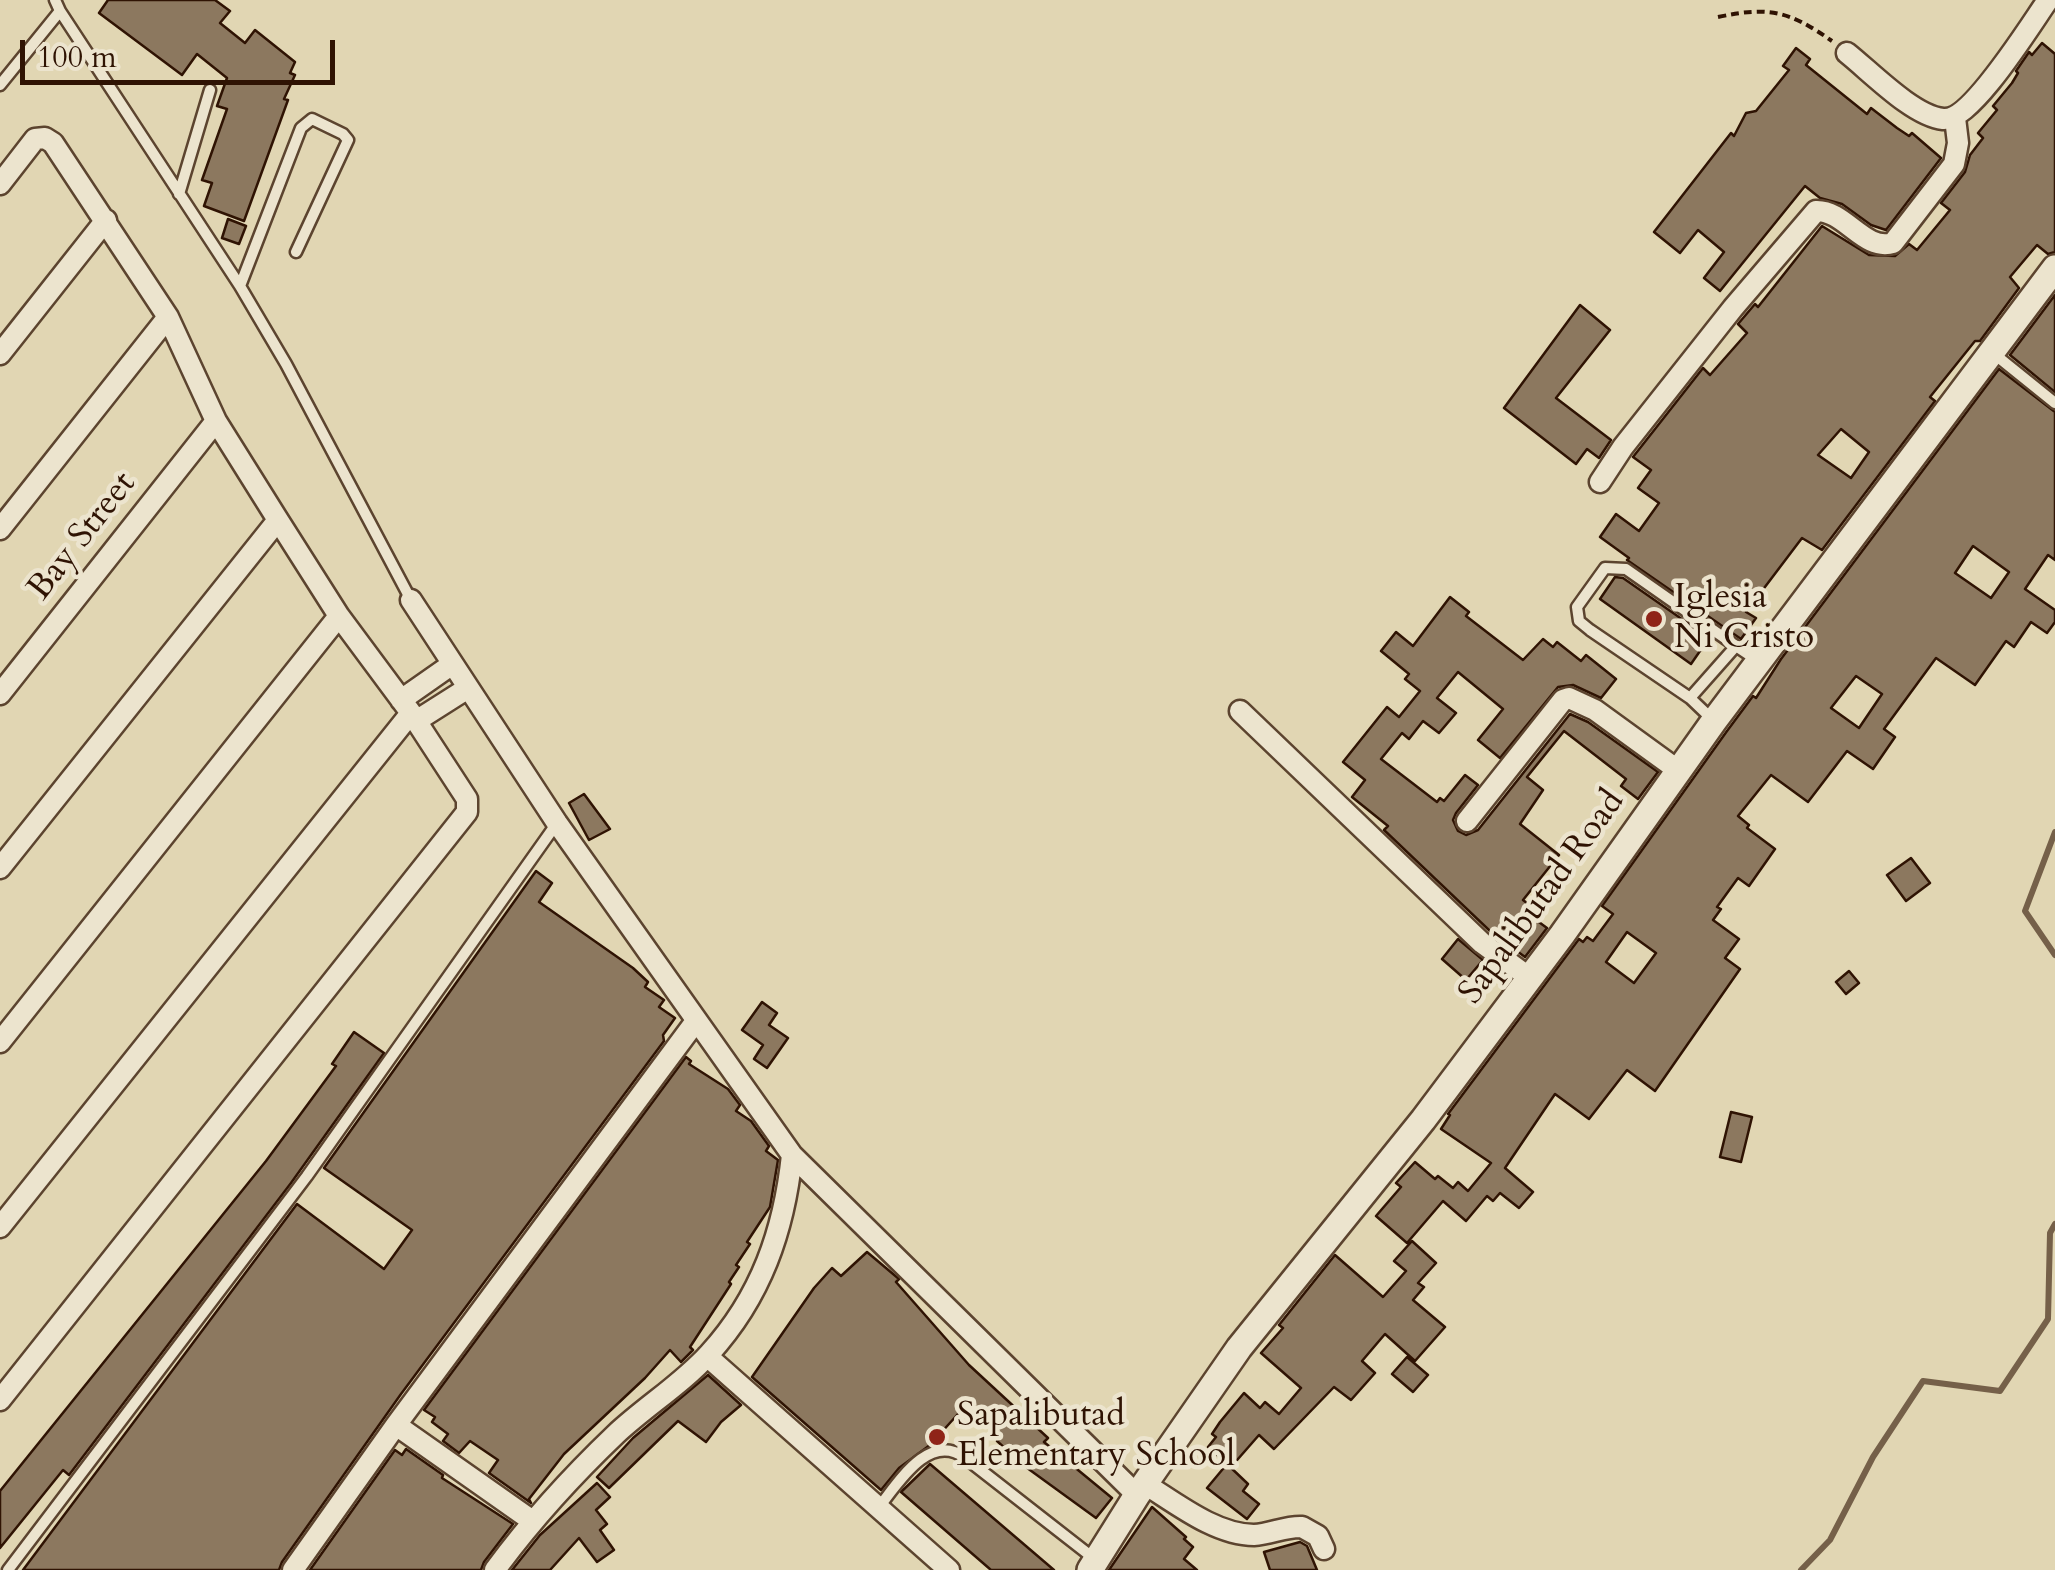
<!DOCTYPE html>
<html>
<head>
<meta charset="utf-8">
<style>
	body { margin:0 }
	#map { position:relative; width:2055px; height:1570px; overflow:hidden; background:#e1d6b3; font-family:Cardo,serif }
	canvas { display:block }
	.scale { position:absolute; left:20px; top:40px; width:315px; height:45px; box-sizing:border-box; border:5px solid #2f1303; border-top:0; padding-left:12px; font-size:30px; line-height:35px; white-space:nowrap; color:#2f1303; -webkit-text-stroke:8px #ece4ce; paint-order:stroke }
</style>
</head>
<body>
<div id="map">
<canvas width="2055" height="1570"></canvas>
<div class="scale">100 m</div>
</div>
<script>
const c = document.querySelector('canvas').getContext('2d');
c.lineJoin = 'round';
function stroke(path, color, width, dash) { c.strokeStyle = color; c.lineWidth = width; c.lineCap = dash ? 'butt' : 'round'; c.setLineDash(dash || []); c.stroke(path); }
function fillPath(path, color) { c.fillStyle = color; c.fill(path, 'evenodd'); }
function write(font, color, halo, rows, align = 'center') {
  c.font = font + ' Cardo,serif'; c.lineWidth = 9; c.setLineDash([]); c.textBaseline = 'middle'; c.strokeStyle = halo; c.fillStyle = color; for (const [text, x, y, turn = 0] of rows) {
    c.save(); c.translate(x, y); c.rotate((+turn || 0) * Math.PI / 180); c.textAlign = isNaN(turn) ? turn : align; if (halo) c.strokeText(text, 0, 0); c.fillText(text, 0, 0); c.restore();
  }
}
const stream = new Path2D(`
	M2055 832 2025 911 2055 955
	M1801 1570 1830 1540 1873 1457 1923 1381 2000 1391 2048 1319 2050 1233 2055 1224`);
const building = new Path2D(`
	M108 0H215L230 11 220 23 245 43 255 30 295 62 290 73 295 75 284 99 288 100 244 221 204 206 212 183 202 180 227 109 217 106 227 78 197 54 182 75 99 13Z
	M2042 43 2055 54V252L2048 254 2037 245 2010 277 2019 288 1980 341H1975L1930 397 1935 401 1822 550 1802 538 1746 612 1756 618 1741 639 1627 560 1629 558 1600 537 1616 514 1639 531 1659 503 1638 488 1651 470 1633 457 1703 368 1710 375 1747 333 1738 324 1755 304 1758 307 1822 226 1869 255 1895 256 1909 244 1917 250 1950 210 1941 203 1965 172 1970 155 1983 138 1978 133 1997 110 1993 106 2012 83 2018 73 2016 71 2029 52 2032 55ZM1841 429 1869 452 1851 478 1818 455Z
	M1796 48 1810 59 1806 65 1867 114 1871 108 1897 128 1909 136 1912 133 1941 158 1886 230 1871 225 1842 204 1820 198 1805 186 1720 291 1704 278 1724 252 1698 230 1680 253 1654 232 1731 133 1734 136 1746 113 1756 111 1789 70 1783 66Z
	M228 219 246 226 239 244 222 238Z
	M2055 295V392L2010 355Z
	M1580 305 1610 330 1556 398 1611 440 1599 458 1587 449 1576 464 1504 408Z
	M1999 369 2055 412V560L2048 555 2025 589 2055 610V622L2047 633 2031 622 2014 647 2006 641 1975 685 1936 658 1884 729 1895 737 1873 769 1847 751 1808 802 1771 775 1738 816 1749 825 1747 828 1775 849 1749 886 1738 878 1717 907 1721 909 1713 920 1739 939 1725 958 1740 969 1655 1091 1627 1070 1589 1119 1555 1094 1505 1168 1533 1192 1519 1208 1500 1193 1493 1201 1487 1196 1466 1221 1443 1201 1407 1243 1376 1216 1401 1187 1396 1183 1415 1162 1435 1179 1438 1176 1453 1188 1458 1182 1468 1191 1491 1163 1441 1129 1450 1115 1448 1114 1579 939 1583 942 1587 937 1593 941 1613 914 1602 906 1727 731 1753 696 1756 698 1781 659ZM1973 546 2009 572 1991 598 1955 573ZM1856 676 1882 694 1859 728 1831 708ZM1627 932 1656 953 1634 983 1606 962Z
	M1615 577 1623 578 1709 638 1691 664 1600 599Z
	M1450 597 1469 612 1466 616 1523 660 1543 639 1553 647 1557 642 1581 661 1586 655 1616 679 1601 698 1573 685 1558 687 1500 758 1478 740 1503 709 1458 672 1437 698 1456 713 1439 733 1423 721 1409 739 1402 733 1381 759 1437 802 1440 798 1444 801 1465 775 1478 785 1456 813 1453 820 1458 831 1466 835 1478 830 1570 714 1588 722 1658 772 1638 799 1621 786 1626 779 1564 731 1527 777 1543 790 1520 824 1559 855 1523 900 1537 911 1532 917 1547 928 1525 957 1491 932 1384 830 1388 826 1352 797 1365 780 1343 762 1387 707 1399 717 1420 691 1405 679 1409 674 1381 651 1396 632 1413 646Z
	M584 794 610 829 589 840 569 803Z
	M1911 858 1930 883 1906 901 1887 875Z
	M536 871 552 883 539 902 633 968 648 982 645 987 664 1000 659 1007 675 1018 663 1035 664 1041 401 1394 282 1562 279 1570H23L297 1204 384 1269 412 1230 324 1168Z
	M1458 939 1483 960 1466 980 1442 959Z
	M1849 971 1859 983 1846 994 1836 982Z
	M762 1002 777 1013 769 1025 788 1038 767 1068 754 1059 763 1045 742 1030Z
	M354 1032 384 1053 291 1183 69 1475 63 1470 0 1548V1491L266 1161 336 1066 332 1064Z
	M686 1057 691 1061 689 1064 728 1089 740 1105 736 1111 751 1121 769 1146 766 1151 778 1160 770 1207 747 1242 750 1244 736 1265 739 1267 729 1282 731 1284 690 1347 693 1350 681 1362 670 1350 645 1378 564 1454 529 1499 531 1503 489 1473 498 1460 470 1441 459 1453 443 1441 448 1434 432 1422 435 1417 424 1410Z
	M1731 1112 1752 1117 1741 1162 1720 1157Z
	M1412 1241 1436 1263 1418 1283 1424 1287 1413 1300 1445 1327 1415 1361 1385 1334 1362 1361 1375 1373 1351 1400 1334 1387 1274 1449 1259 1435 1231 1467 1208 1447 1216 1437 1212 1434 1220 1422 1244 1393 1260 1408 1265 1402 1279 1414 1301 1388 1261 1353 1283 1328 1279 1325 1335 1255 1383 1297 1406 1271 1394 1261Z
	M867 1252 899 1279 896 1282 969 1365 1048 1438 1044 1442 1112 1498 1096 1518 1023 1465 997 1441 1002 1436 967 1404 930 1445 899 1468 881 1490 752 1377 814 1288 832 1268 841 1276Z
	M1407 1357 1428 1375 1413 1392 1392 1374Z
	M708 1375 741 1405 721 1422 706 1442 678 1421 609 1488 597 1477 633 1438Z
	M406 1449 443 1475 442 1478 513 1524 484 1562 481 1570H310L395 1450 402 1455Z
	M930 1464 1054 1570H991L901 1492Z
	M1227 1464 1248 1484 1243 1491 1259 1504 1247 1519 1207 1488Z
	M597 1483 610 1497 596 1510 607 1524 600 1530 614 1550 597 1562 579 1538 550 1570H512L540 1535Z
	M1152 1507 1186 1537 1184 1539 1193 1547 1184 1559 1197 1570H1109Z
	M1300 1542 1307 1546 1317 1570H1270L1264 1552Z`);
const path = new Path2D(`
	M1718 17C1770 6 1789 11 1832 41`);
const service = new Path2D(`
	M60 11 240 286 286 364 411 600
	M0 85 60 11 55 0
	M179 194 210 90
	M240 286 301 128 312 119 343 134 348 140 296 252
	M1993 353 2055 403
	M1690 698 1736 646 1760 662
	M1713 720 1690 698 1590 630 1579 621 1577 607 1605 568 1626 569 1736 646
	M879 1507C898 1483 929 1432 964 1457L1096 1560
	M8 1570 307 1176 557 823`);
const minor = new Path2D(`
	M1847 53C1871 72 1913 116 1943 119 1971 122 2031 24 2048 0
	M0 184 35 139 45 138 53 143 168 317 216 421 278 520 339 616 411 713 467 799V812L0 1400
	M0 354 106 220
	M1600 482 1623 447 1733 308 1816 211C1845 210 1864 252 1893 243L1954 164 1958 143 1955 118
	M0 529 168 317
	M411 600 557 823 792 1155 1137 1495
	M0 694 216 421
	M401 700 451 665
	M1240 711 1482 943 1530 978
	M416 721 468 688
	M1467 821 1563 700 1569 698 1595 710 1679 771
	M0 868 278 520
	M0 1042 339 616
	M0 1227 411 713
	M707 1356 949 1570
	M396 1425 531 1520
	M1145 1484C1177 1504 1216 1535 1254 1535 1271 1534 1286 1526 1302 1527L1318 1536 1324 1549
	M293 1570 396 1425 696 1021
	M495 1570C531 1521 572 1476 616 1434 646 1406 682 1384 709 1354 761 1297 784 1231 792 1155`);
const tertiary = new Path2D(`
	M1090 1570 1137 1495 1239 1348 1423 1120 1562 935 1714 721 2055 268`);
const markers = [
	[1654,619,10,"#8f2418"],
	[937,1437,10,"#8f2418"]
];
const streetNames = [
	["Bay Street",83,537,-52],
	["Sapalibutad Road",1543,898,-54]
];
const poiNames = [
	["Iglesia",1674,599],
	["Ni Cristo",1674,639],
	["Sapalibutad",957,1417],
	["Elementary School",957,1457]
];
stroke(stream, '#756049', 6);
fillPath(building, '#8c785f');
stroke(building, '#2f1303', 2.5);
stroke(service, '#5c442f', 15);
stroke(minor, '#5c442f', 25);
stroke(tertiary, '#5c442f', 30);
stroke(path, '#2f1303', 4, [8, 5]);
stroke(service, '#ece4ce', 10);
stroke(minor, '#ece4ce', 20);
stroke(tertiary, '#ece4ce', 25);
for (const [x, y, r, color] of markers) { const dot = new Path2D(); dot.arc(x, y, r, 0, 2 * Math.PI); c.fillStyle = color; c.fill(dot); stroke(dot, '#ece4ce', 4); }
write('35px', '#2f1303', '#ece4ce', streetNames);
write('35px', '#2f1303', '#ece4ce', poiNames, 'left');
</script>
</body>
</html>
